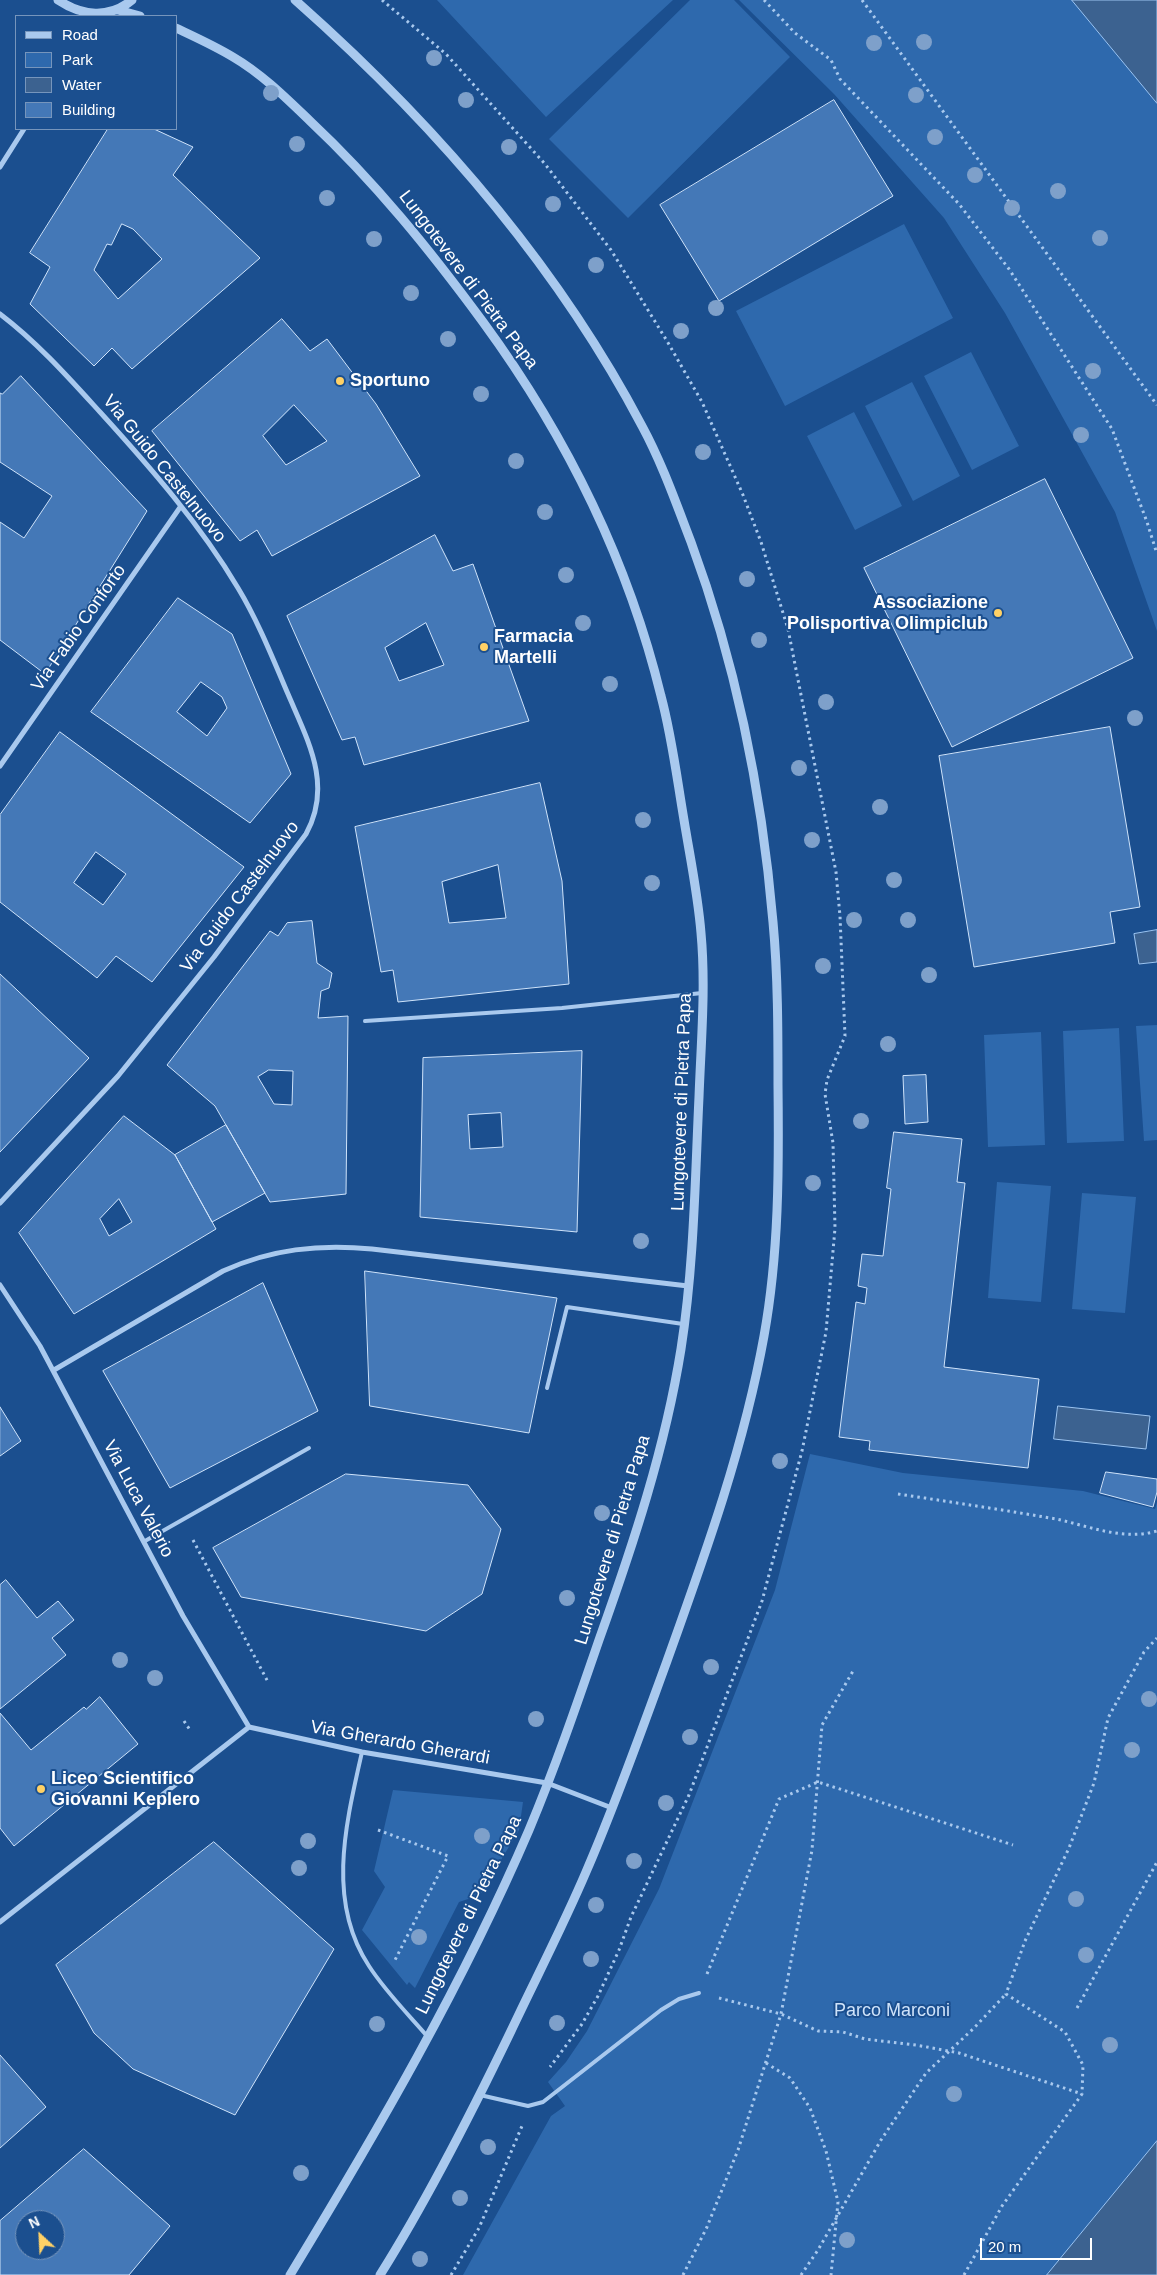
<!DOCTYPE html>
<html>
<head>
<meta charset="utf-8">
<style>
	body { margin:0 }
	#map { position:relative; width:1157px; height:2275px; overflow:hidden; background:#1b4f8f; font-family:Helvetica,sans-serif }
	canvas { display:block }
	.legend { position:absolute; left:15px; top:15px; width:162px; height:115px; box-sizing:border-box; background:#1b4f8f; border:1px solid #7695bc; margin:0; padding:6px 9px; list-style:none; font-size:15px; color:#fff }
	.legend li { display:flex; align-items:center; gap:10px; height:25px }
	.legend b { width:25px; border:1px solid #7695bc }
	.north { position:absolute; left:15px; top:2210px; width:50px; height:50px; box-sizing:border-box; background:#1b4f8f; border:1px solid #7695bc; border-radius:50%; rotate:335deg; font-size:14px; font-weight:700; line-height:20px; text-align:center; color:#fff }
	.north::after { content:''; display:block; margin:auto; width:18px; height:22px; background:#ffd166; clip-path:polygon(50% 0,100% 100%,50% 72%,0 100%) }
	.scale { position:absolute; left:980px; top:2238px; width:112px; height:22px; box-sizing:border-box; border:2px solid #fff; border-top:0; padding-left:6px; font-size:15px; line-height:18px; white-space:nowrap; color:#fff; -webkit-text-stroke:4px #1b4f8f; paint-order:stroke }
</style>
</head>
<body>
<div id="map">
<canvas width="1157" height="2275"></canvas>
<ul class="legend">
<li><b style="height:6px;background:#a9c9ee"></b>Road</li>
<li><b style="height:14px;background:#2e69ad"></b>Park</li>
<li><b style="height:14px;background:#3c6290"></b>Water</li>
<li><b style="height:14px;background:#4478b7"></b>Building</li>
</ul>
<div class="north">N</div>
<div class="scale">20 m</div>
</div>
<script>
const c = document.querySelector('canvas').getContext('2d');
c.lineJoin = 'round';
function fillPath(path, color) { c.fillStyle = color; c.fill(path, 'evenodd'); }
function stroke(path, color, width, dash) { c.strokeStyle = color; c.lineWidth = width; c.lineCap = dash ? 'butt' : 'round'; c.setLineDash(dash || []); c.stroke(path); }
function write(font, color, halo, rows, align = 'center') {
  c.font = font + ' Helvetica,sans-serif'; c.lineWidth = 4; c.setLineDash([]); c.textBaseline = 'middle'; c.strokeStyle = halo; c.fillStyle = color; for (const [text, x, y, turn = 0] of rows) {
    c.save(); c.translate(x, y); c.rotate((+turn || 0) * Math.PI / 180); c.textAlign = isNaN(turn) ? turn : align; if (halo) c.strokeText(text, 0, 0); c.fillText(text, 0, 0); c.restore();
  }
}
const green = new Path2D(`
	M437 0H673L546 117Z
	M690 0H734L790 57 628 218 549 139Z
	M739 0H1072L1157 103V631L1115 512 1005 313 944 218 834 94Z
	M904 224 953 318 785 406 736 311Z
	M971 352 1019 446 972 470 924 376Z
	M912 382 960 476 913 501 865 406Z
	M854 412 902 506 855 530 807 436Z
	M1157 1025V1140L1144 1141 1136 1026Z
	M1119 1028 1124 1141 1067 1143 1063 1031Z
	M1041 1032 1045 1145 988 1147 984 1035Z
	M997 1182 1051 1186 1041 1302 988 1298Z
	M1082 1193 1136 1197 1125 1313 1072 1309Z
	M810 1454 903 1473 1083 1491 1155 1509 1157 1502V2141L1047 2275H463L551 2116 565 2106 548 2082 566 2062 587 2031 659 1889 775 1590Z
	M393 1790 523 1802 519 1830 480 1895 459 1902 415 1988 409 1982 407 1985 362 1930 385 1887 374 1871Z`);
const water = new Path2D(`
	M1072 0H1157V103Z
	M1157 930V962L1139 964 1134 934Z
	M1058 1406 1150 1416 1146 1449 1054 1439Z
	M1157 2141V2275H1047Z`);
const building = new Path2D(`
	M834 100 893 196 719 301 660 205Z
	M108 129H154L193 147 173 175 260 258 132 369 112 348 94 366 30 304 50 267 30 253ZM122 224 133 229 162 259 118 299 94 270 107 244 111 245Z
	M282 319 310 351 327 339 376 404 420 476 272 556 257 530 240 541 152 431ZM294 405 327 441 286 465 263 436Z
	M21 376 147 511 45 674 0 640V522L24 538 52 496 0 462V393L2 394Z
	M1045 479 1133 658 952 747 864 568Z
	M435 535 453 571 473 564 529 721 364 765 355 737 342 740 287 616ZM426 623 444 665 399 681 385 648Z
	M178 598 232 634 291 774 250 823 91 712ZM201 682 222 697 227 708 207 736 177 712Z
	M1110 727 1140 907 1110 912 1115 943 974 967 939 756Z
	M60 732 244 867 152 982 116 956 97 978 0 902V815ZM96 852 126 874 103 905 74 883Z
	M540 783 562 881 569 984 398 1002 393 970 381 972 355 827ZM498 865 506 918 449 923 442 882Z
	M312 921 317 963 332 973 329 988 321 991 318 1018 348 1016 346 1194 270 1202 215 1106 167 1065 270 931 278 936 287 923ZM269 1070 293 1071 292 1105 274 1104 258 1077Z
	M0 974 89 1058 0 1152Z
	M582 1051 577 1232 420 1217 423 1058ZM501 1113 503 1147 470 1149 468 1115Z
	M926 1075 928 1122 905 1124 903 1076Z
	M124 1116 175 1155 216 1229 74 1314 19 1233ZM119 1199 132 1222 109 1236 100 1219Z
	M226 1125 265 1193 212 1222 175 1155Z
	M894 1132 962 1139 957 1182 965 1183 944 1367 1039 1379 1028 1468 869 1450 870 1441 839 1437 856 1302 865 1304 867 1288 858 1286 862 1254 883 1256 891 1189 887 1188Z
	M365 1271 557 1298 529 1433 370 1406Z
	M263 1283 318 1411 170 1488 103 1371Z
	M0 1407 21 1441 0 1456Z
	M1106 1472 1157 1479V1492L1153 1507 1100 1493Z
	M346 1474 468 1485 501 1529 482 1594 426 1631 241 1597 213 1548Z
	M6 1580 37 1618 58 1601 74 1620 52 1638 66 1655 0 1709V1585Z
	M100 1697 138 1744 14 1846 0 1828V1713L31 1750 84 1707 86 1709Z
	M214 1842 334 1949 235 2115 133 2069 94 2033 56 1965Z
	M0 2055 46 2107 0 2148Z
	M84 2149 170 2226 129 2275H0V2221ZM25 2220H55V2250H25Z`);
const path = new Path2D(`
	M382 0 446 54 545 164 611 250 667 341 702 402 743 495 761 542 788 629 836 872 840 916 845 1036 827 1080 825 1094 833 1143 835 1228 826 1332 802 1451 762 1601 689 1795 631 1917 619 1950 598 1996 582 2024 550 2067
	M764 0 795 33 831 60 840 79 959 204 1009 269 1112 429 1147 522 1157 554
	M862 0 1157 405
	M898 1494C951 1502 1004 1510 1056 1519 1089 1526 1123 1541 1157 1531
	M193 1540 268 1682
	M184 1721 190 1730
	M378 1830 448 1856 394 1962
	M707 1974 779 1799 818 1782 1013 1845
	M719 1998 781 2014 818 2031 843 2032 865 2039 916 2045 959 2053 1082 2094
	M1077 2008 1157 1862
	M766 2063 790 2078 810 2108 826 2151 838 2202 831 2275
	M451 2275 479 2228 522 2126
	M683 2275 707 2227 738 2150 781 2014 812 1850 822 1725 853 1671
	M801 2275 818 2250 881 2140 926 2073 974 2028 1006 1994
	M964 2275 1002 2206 1082 2094 1083 2065 1065 2032 1006 1994 1025 1941 1069 1848 1094 1783 1108 1718 1144 1652 1157 1638`);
const service = new Path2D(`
	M365 1021 562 1008 702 993
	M547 1388 567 1307 683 1324
	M145 1541 309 1448
	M362 1752C346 1823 326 1901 369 1966 385 1991 408 2014 427 2036
	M480 2095 528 2106 543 2102 661 2010 679 1999 699 1993`);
const minor = new Path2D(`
	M0 167 24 129
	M0 314C37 342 69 378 100 412 150 467 200 524 238 588 258 621 273 659 288 694 308 741 333 785 306 834L214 957 118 1076 0 1203
	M0 766 181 506
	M0 1285 40 1346 183 1616 249 1727
	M54 1370 223 1271C271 1249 319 1244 372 1249L688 1286
	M249 1727 362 1752 547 1783 612 1808
	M0 1922 249 1727`);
const tertiary = new Path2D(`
	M58 0C82 16 109 19 132 0
	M295 0C433 122 556 263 642 426 662 463 676 503 691 542 736 664 762 793 773 922 778 976 778 1031 778 1085 779 1169 779 1253 764 1336 744 1447 705 1555 667 1661 641 1732 616 1803 586 1872 563 1926 536 1978 511 2031 471 2114 429 2197 380 2275
	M118 10 140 16
	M176 28C195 37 215 46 233 57 262 74 286 98 310 121 375 182 430 250 483 322 565 434 628 561 661 696 672 737 677 779 684 820 690 857 698 895 701 933 706 987 701 1042 699 1097 695 1181 694 1266 681 1349 665 1449 633 1545 599 1640 577 1704 555 1768 529 1830 463 1984 377 2132 290 2275`);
const trees = [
	[924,42],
	[874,43],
	[434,58],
	[271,93],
	[916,95],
	[466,100],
	[935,137],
	[297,144],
	[509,147],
	[975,175],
	[1058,191],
	[327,198],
	[553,204],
	[1012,208],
	[1100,238],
	[374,239],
	[596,265],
	[411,293],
	[716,308],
	[681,331],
	[448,339],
	[1093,371],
	[481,394],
	[1081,435],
	[703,452],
	[516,461],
	[545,512],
	[566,575],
	[747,579],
	[583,623],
	[759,640],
	[610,684],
	[826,702],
	[1135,718],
	[799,768],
	[880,807],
	[643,820],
	[812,840],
	[894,880],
	[652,883],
	[854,920],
	[908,920],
	[823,966],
	[929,975],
	[888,1044],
	[861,1121],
	[813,1183],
	[641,1241],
	[780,1461],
	[602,1513],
	[567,1598],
	[120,1660],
	[711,1667],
	[155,1678],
	[1149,1699],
	[536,1719],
	[690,1737],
	[1132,1750],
	[666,1803],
	[482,1836],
	[308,1841],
	[634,1861],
	[299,1868],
	[1076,1899],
	[596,1905],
	[419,1937],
	[1086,1955],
	[591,1959],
	[557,2023],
	[377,2024],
	[1110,2045],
	[954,2094],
	[488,2147],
	[301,2173],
	[460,2198],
	[847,2240],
	[420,2259]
];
const markers = [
	[340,381,5,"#ffd166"],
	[998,613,5,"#ffd166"],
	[484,647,5,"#ffd166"],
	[41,1789,5,"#ffd166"]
];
const streetNames = [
	["Lungotevere di Pietra Papa",468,280,53],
	["Via Guido Castelnuovo",164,469,51],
	["Via Fabio Conforto",79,628,-55],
	["Via Guido Castelnuovo",240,897,-53],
	["Lungotevere di Pietra Papa",682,1102,-88],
	["Via Luca Valerio",138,1499,62],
	["Lungotevere di Pietra Papa",613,1540,-73],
	["Via Gherardo Gherardi",400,1743,10],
	["Lungotevere di Pietra Papa",469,1915,-64]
];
const poiNames = [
	["Sportuno",350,381],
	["Associazione",988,603,"right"],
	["Polisportiva Olimpiclub",988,624,"right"],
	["Farmacia",494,637],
	["Martelli",494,658],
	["Liceo Scientifico",51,1779],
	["Giovanni Keplero",51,1800]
];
const parkNames = [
	["Parco Marconi",892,2011]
];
fillPath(green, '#2e69ad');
fillPath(water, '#3c6290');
stroke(water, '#9cc4f0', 1);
fillPath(building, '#4478b7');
stroke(building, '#cfe3fa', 1);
stroke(path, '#a9c9ee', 3, [2.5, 4]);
stroke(service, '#a9c9ee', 4);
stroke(minor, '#a9c9ee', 5);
stroke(tertiary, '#a9c9ee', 9);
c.fillStyle = '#7ea0ca';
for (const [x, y] of trees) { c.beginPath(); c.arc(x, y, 8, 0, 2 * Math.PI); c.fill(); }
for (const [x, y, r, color] of markers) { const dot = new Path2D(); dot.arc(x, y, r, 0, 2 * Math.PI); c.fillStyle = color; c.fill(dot); stroke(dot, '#1b4f8f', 2); }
write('18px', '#fff', '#1b4f8f', streetNames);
write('bold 18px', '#fff', '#1b4f8f', poiNames, 'left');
write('18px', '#cfe3fa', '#1b4f8f', parkNames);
</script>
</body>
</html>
